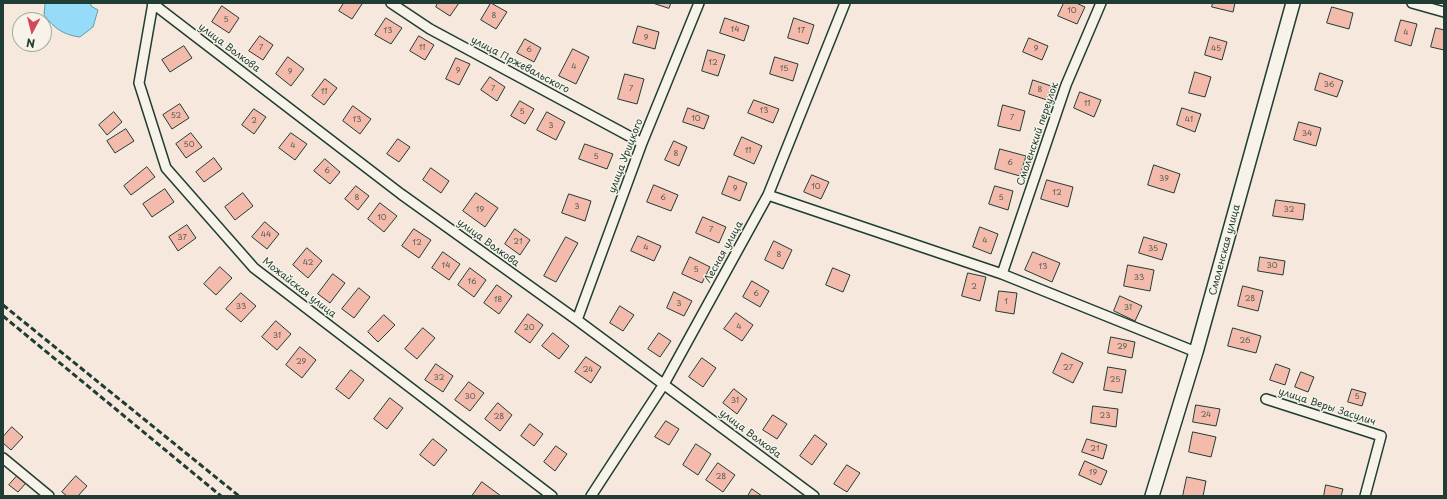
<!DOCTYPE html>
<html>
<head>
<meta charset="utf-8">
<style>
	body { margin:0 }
	#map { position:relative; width:1447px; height:499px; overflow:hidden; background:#f6e8dc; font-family:"Playpen Sans",sans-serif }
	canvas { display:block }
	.frame { position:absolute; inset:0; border:4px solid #1f3d34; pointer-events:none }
	.north { position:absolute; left:12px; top:12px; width:40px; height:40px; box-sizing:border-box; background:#f7f3e8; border:1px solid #a1aaa0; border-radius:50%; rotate:187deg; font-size:11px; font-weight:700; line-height:16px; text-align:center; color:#1f3d34 }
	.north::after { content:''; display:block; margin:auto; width:14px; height:18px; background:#d1495b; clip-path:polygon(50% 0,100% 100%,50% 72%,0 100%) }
</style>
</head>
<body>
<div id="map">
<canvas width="1447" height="499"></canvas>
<div class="frame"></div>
<div class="north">N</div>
</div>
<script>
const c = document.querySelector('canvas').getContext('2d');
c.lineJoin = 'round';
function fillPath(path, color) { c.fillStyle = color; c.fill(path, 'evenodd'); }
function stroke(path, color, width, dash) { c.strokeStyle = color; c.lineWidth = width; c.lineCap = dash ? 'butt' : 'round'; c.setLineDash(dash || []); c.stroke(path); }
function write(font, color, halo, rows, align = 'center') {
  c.font = font + ' "Playpen Sans",sans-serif'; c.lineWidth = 3; c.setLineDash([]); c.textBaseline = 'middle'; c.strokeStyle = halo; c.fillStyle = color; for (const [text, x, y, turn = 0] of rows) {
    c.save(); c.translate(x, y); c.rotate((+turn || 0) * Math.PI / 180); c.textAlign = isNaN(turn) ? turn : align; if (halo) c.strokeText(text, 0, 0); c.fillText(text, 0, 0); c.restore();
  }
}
const water = new Path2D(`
	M48 3H91V6L98 10 93 27 80 37C63 35 54 28 44 15L45 4Z`);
const building = new Path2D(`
	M344 3H360L362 4 352 19 339 11Z
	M438 3H459L450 16 436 7Z
	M491 3 507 12 496 29 481 20Z
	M653 3H671L669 8Z
	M1064 3H1076L1085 7 1077 24 1058 16Z
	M1213 3H1235L1233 12 1212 7Z
	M222 6 239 18 229 33 212 22Z
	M1332 7 1353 13 1349 29 1327 23Z
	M386 18 402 28 391 44 375 35Z
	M725 18 749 26 744 41 720 33Z
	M794 18 814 25 808 44 788 38Z
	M1401 20 1417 24 1411 46 1395 41Z
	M638 26 659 32 655 49 633 43Z
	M1436 28 1444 30V50L1431 47Z
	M260 36 273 45 263 60 249 51Z
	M419 36 434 45 425 60 410 51Z
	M1210 37 1227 42 1222 60 1205 55Z
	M1029 38 1048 46 1042 60 1023 52Z
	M525 39 541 48 534 62 517 53Z
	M184 46 192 58 170 72 162 60Z
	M573 49 589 57 576 84 559 76Z
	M708 50 725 55 718 76 702 71Z
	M288 57 304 69 291 86 276 74Z
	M775 57 798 64 793 81 770 74Z
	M456 58 470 64 459 85 446 79Z
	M1195 72 1211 77 1205 97 1189 93Z
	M1320 73 1343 81 1337 97 1315 90Z
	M625 74 644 79 637 104 618 99Z
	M490 77 505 87 497 101 481 90Z
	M325 79 337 88 324 105 312 96Z
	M1033 80 1051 86 1047 100 1029 94Z
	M1080 92 1101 100 1094 117 1074 108Z
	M754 100 779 109 773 123 748 113Z
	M520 101 534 109 525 124 511 116Z
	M180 104 189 118 172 129 163 115Z
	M1003 105 1025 111 1020 131 998 126Z
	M353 106 371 119 360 134 343 121Z
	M688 108 709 116 704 129 683 122Z
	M1182 108 1201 114 1195 132 1177 125Z
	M254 109 266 117 254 134 242 125Z
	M114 112 122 122 107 135 99 125Z
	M547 112 565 122 556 140 537 130Z
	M1299 122 1321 128 1316 146 1294 140Z
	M126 129 134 141 115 153 107 141Z
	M191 133 202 147 186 158 176 144Z
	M291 133 307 144 295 160 279 148Z
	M742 137 762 146 754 164 734 155Z
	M398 139 410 147 399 162 387 154Z
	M674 141 687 147 679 166 665 160Z
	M585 144 613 154 607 169 579 159Z
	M1000 149 1026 156 1020 176 995 169Z
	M214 158 222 169 204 182 196 172Z
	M325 159 340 172 330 184 314 171Z
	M1154 165 1180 174 1174 193 1148 185Z
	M147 167 155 177 131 195 124 186Z
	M431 168 449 181 441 193 423 180Z
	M812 175 829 182 821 199 804 192Z
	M729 176 747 183 740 201 722 194Z
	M1047 180 1073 187 1068 207 1041 199Z
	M654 185 678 195 671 211 647 202Z
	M356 186 369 196 358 210 345 199Z
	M995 186 1013 191 1008 210 989 204Z
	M165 189 174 202 152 217 143 204Z
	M243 193 253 206 235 220 225 207Z
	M476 193 498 208 485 227 463 211Z
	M569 194 591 201 585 221 562 213Z
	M1276 200 1305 204 1303 220 1273 216Z
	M380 203 397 216 384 232 368 219Z
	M703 217 726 227 719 243 696 233Z
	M265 222 279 234 267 249 252 237Z
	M187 225 196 238 178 251 169 237Z
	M980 227 998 234 991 254 973 247Z
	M414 229 431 240 419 258 402 246Z
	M515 229 530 240 520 255 505 244Z
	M638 236 661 246 654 261 631 251Z
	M566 237 578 243 556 282 544 276Z
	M1144 237 1167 244 1162 260 1139 253Z
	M774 241 792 250 783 269 765 260Z
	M307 248 322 261 308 278 293 265Z
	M443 252 460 264 449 280 432 268Z
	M1033 252 1060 263 1052 282 1025 270Z
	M690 257 710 267 702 283 682 274Z
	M1260 257 1285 261 1283 275 1258 271Z
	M1128 265 1154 270 1150 291 1124 286Z
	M220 267 232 278 216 295 204 284Z
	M470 268 486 280 474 297 458 285Z
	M833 268 850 275 843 292 826 285Z
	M968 273 986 277 980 301 962 296Z
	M333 274 345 283 330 303 318 294Z
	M752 281 769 291 760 307 743 297Z
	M497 285 512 296 499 314 484 303Z
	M1243 286 1263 291 1258 311 1238 306Z
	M359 288 370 297 354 318 342 309Z
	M999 291 1017 293 1014 314 996 311Z
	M674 292 692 301 684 316 667 308Z
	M241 293 256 306 241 322 226 309Z
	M1120 296 1142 306 1135 321 1114 311Z
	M620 306 634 315 623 331 610 323Z
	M736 313 753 325 742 341 724 329Z
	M528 314 543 325 530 343 515 332Z
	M384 315 395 325 378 342 368 332Z
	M276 321 291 334 277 350 262 337Z
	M423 328 435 338 417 359 405 349Z
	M1233 328 1261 336 1256 353 1228 346Z
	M553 333 569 346 559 359 542 346Z
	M659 333 671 341 660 357 648 349Z
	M1111 337 1135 342 1132 358 1108 353Z
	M300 347 316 360 302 378 286 365Z
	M1062 353 1083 363 1073 383 1053 373Z
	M586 357 601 367 591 383 575 372Z
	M702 358 716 368 703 387 689 377Z
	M436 364 453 376 443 392 425 380Z
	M1276 364 1290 369 1285 385 1270 380Z
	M1108 367 1126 370 1122 393 1104 390Z
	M351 370 364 380 349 399 336 389Z
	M1301 372 1314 377 1308 392 1295 387Z
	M469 382 484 393 470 411 455 400Z
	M734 389 747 399 737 414 723 403Z
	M1352 389 1366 393 1362 406 1348 402Z
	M390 398 403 408 387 429 374 419Z
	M498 403 512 415 500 431 485 419Z
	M1196 405 1220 409 1216 426 1193 422Z
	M1093 406 1118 409 1116 427 1091 423Z
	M773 415 787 424 777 439 763 430Z
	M666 421 679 429 669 445 655 437Z
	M530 424 543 434 534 446 521 436Z
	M12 427 23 437 11 450 3 443V437Z
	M1193 432 1216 437 1211 457 1189 452Z
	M815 435 827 444 812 465 800 456Z
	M433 439 447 450 434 466 420 455Z
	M1087 439 1107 445 1103 459 1082 452Z
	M696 444 711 454 698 475 683 465Z
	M556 446 567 454 555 471 544 462Z
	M1085 461 1107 471 1101 485 1079 475Z
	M718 463 735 475 723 492 706 480Z
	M847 465 860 473 847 492 834 484Z
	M18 475 26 483 18 492 9 485Z
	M76 476 87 486 78 496H67L62 492Z
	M1187 477 1206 481 1203 496H1183Z
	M482 482 501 496H472Z
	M1326 485 1343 489 1341 496H1324Z
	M752 489 762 496H748Z`);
const street = new Path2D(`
	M152 3 401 194 577 320 814 496
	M153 3 139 83 166 168 254 268 552 496
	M391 3 430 29 642 143
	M1412 3 1444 12
	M768 195 1002 274 1196 352
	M1002 274 1066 85 1101 3
	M577 320 642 143 699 3
	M1266 399 1381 436 1365 496
	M3 458 49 496
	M591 496 664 384 768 195 845 3`);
const secondary = new Path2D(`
	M1152 496 1196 352 1293 3`);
const rail = new Path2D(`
	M3 305 239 496
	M3 316 221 496`);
const numberNames = [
	["10",1072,11],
	["8",494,16],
	["5",226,20],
	["14",735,30],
	["13",388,31],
	["17",801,31],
	["4",1406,33],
	["9",646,38],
	["7",261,48],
	["11",422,48],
	["9",1036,49],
	["45",1216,49],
	["6",529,50],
	["12",713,63],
	["4",574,67],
	["15",784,69],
	["9",458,71],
	["9",290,72],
	["36",1329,85],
	["7",493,89],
	["7",631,89],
	["8",1040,90],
	["11",324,92],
	["11",1087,104],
	["13",764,111],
	["5",522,112],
	["52",176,116],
	["7",1012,118],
	["10",696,119],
	["13",357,120],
	["41",1189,120],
	["2",254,121],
	["3",551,126],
	["34",1307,134],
	["50",189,145],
	["4",293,146],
	["11",748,151],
	["8",676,154],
	["5",596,157],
	["6",1010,163],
	["6",327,171],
	["39",1164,179],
	["10",816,187],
	["9",735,189],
	["12",1057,193],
	["8",357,198],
	["6",663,198],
	["5",1001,198],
	["3",577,207],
	["19",480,210],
	["32",1289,210],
	["10",382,218],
	["7",711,230],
	["44",266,235],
	["37",182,238],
	["4",985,241],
	["21",518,242],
	["12",417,243],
	["4",646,248],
	["35",1153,249],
	["8",779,255],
	["42",308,263],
	["14",446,266],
	["30",1272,266],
	["13",1043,267],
	["5",696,270],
	["33",1139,278],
	["16",472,282],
	["2",974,287],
	["6",756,294],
	["28",1250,299],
	["18",498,300],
	["1",1006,302],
	["3",679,304],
	["33",241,307],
	["31",1128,308],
	["4",739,327],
	["20",529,328],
	["31",277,336],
	["26",1245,341],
	["29",1122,347],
	["29",301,362],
	["27",1068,368],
	["24",588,370],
	["32",439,378],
	["25",1115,380],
	["30",470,397],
	["5",1357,397],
	["31",735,401],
	["24",1206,415],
	["23",1105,416],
	["28",499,417],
	["21",1095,449],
	["19",1093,473],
	["28",721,477]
];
const streetNames = [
	["улица Волкова",229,48,37],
	["улица Пржевальского",520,65,28],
	["Смоленский переулок",1038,134,-71],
	["улица Урицкого",626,156,-69],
	["улица Волкова",488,243,36],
	["Смоленская улица",1225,250,-75],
	["Лесная улица",724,252,-61],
	["Можайская улица",299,288,38],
	["улица Веры Засулич",1327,407,18],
	["улица Волкова",750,434,37]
];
fillPath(water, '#96dbf8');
stroke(water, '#669caa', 1);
fillPath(building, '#f4bbac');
stroke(building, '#1f3d34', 1);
stroke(street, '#1f3d34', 12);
stroke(secondary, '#1f3d34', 16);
stroke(street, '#f7f3e8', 9);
stroke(secondary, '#f7f3e8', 13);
stroke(rail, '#1f3d34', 3, [6, 3]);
write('8px', '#545c52', null, numberNames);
write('10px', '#1f3d34', '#f7f3e8', streetNames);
</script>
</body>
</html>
